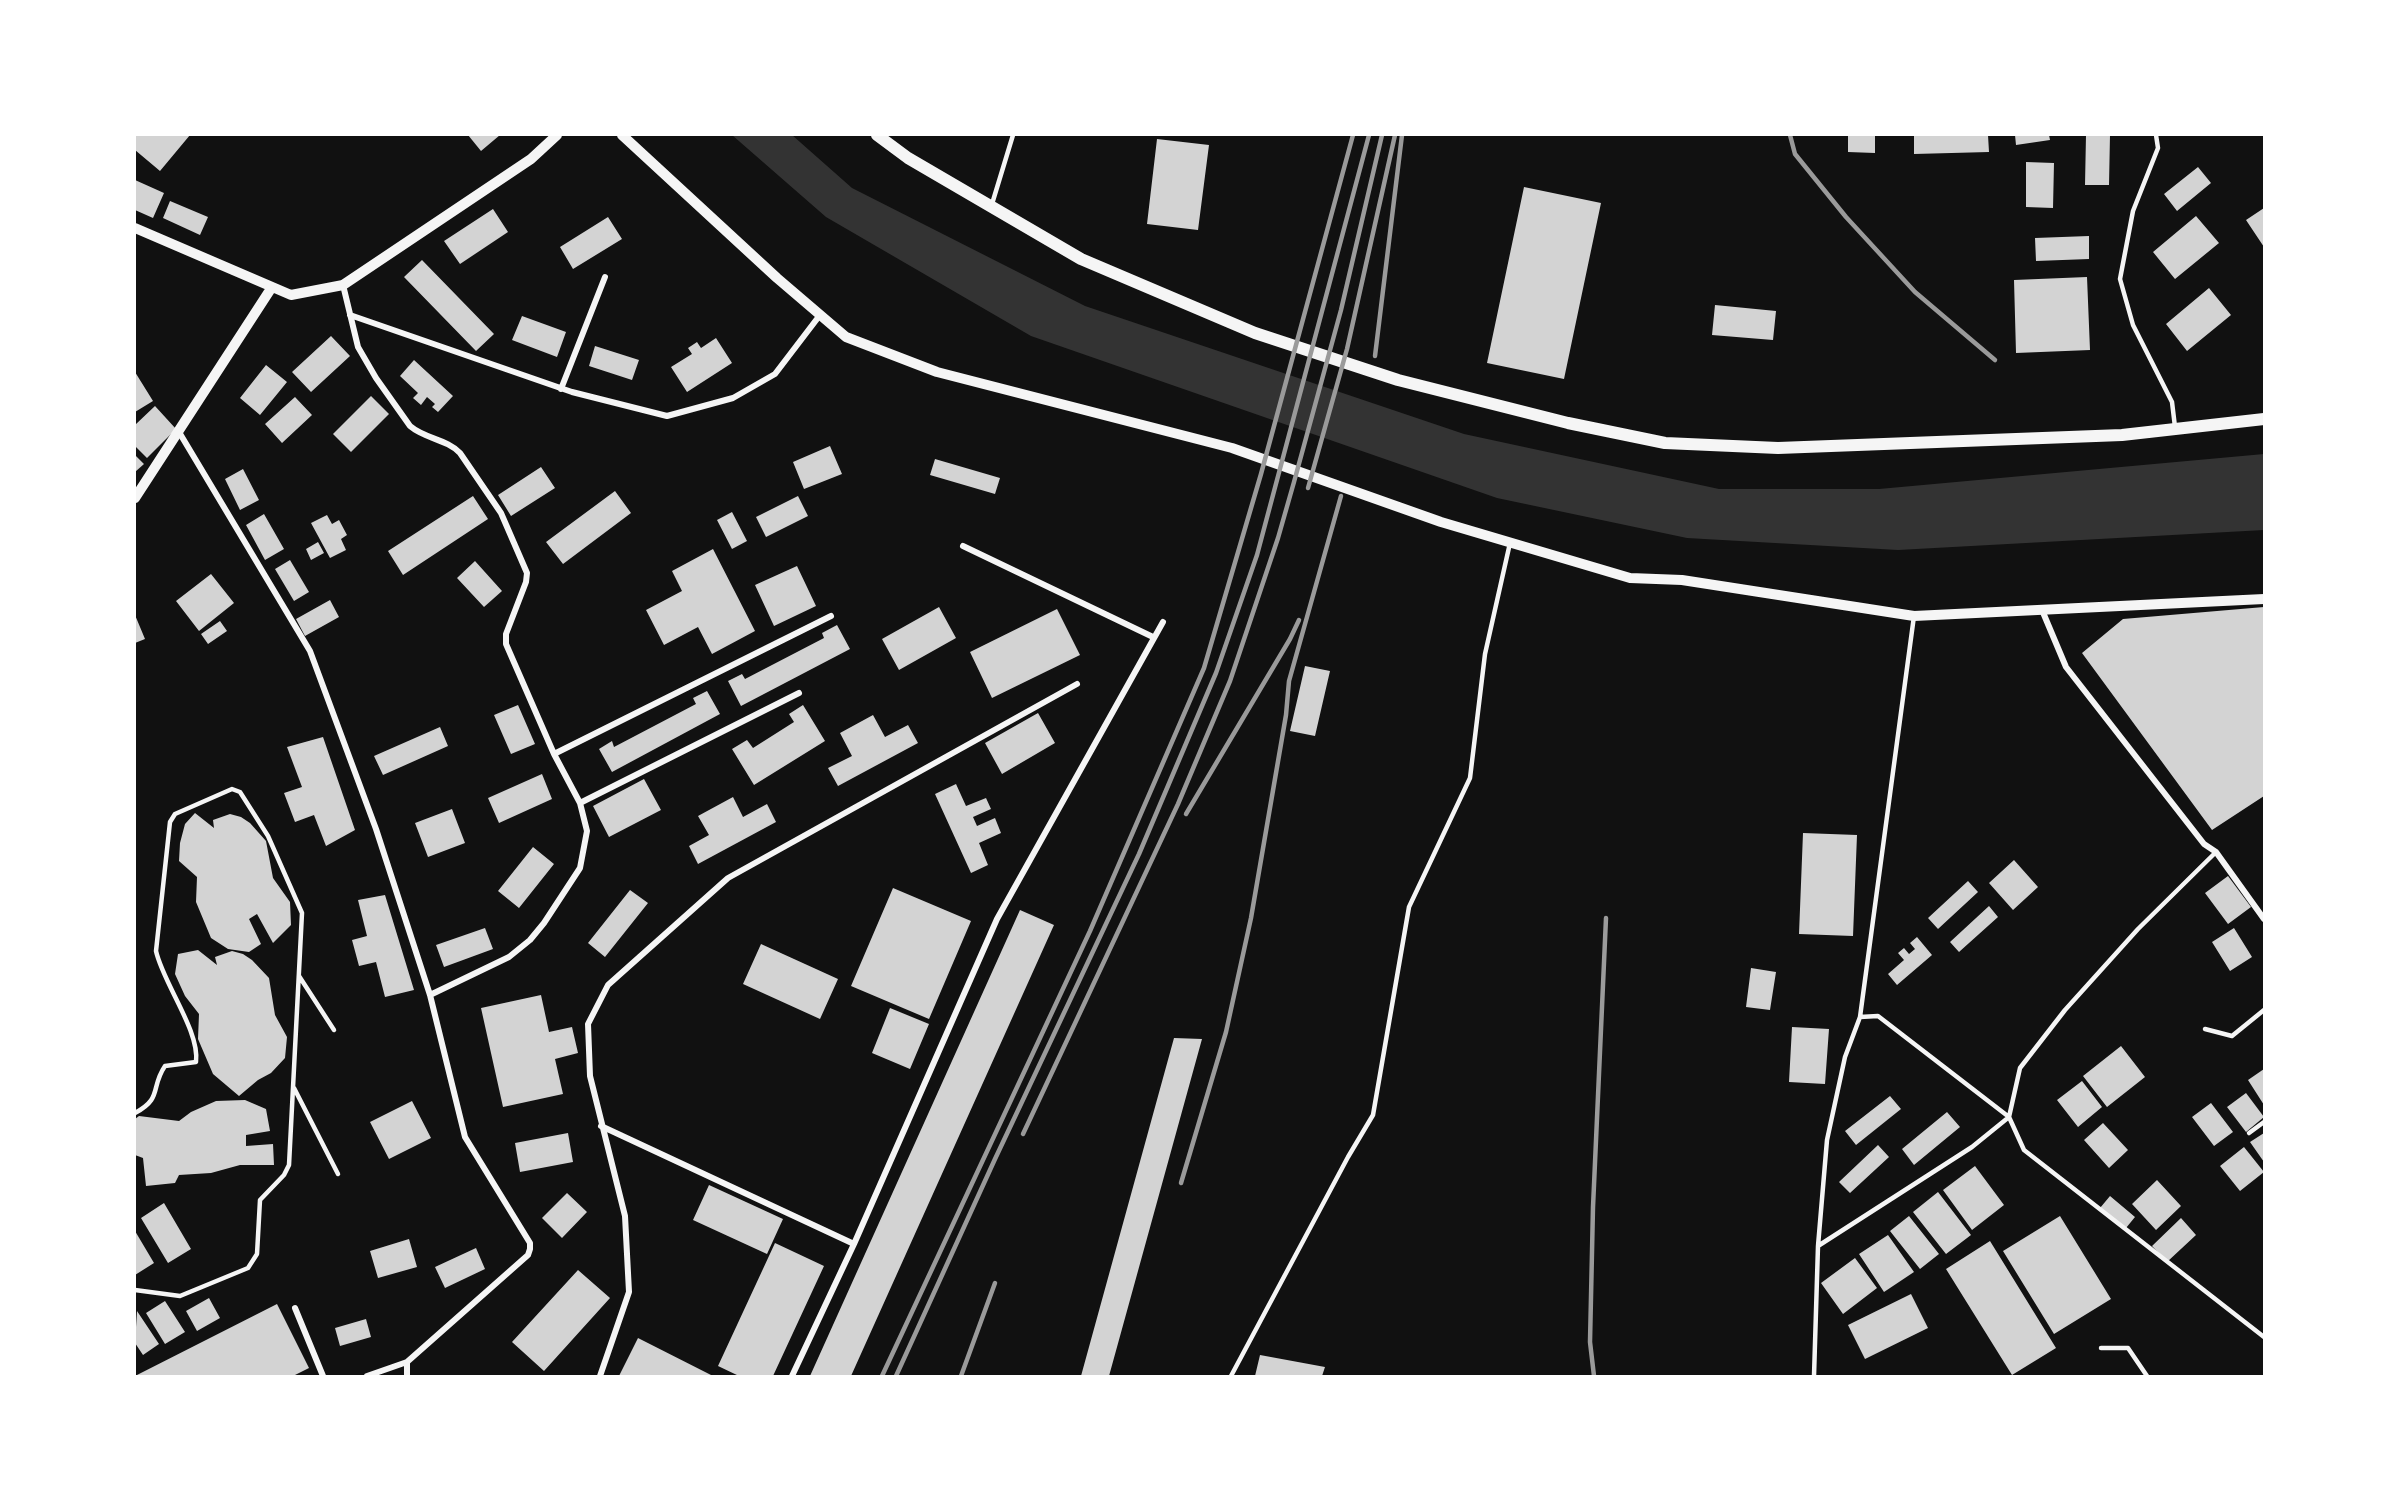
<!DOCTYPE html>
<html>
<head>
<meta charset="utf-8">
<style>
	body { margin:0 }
	#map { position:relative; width:2399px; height:1511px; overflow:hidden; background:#111; font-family:"PT Sans",sans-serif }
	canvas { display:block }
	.frame { position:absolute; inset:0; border:136px solid #fff; pointer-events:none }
</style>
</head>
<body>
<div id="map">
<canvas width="2399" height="1511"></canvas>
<div class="frame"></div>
</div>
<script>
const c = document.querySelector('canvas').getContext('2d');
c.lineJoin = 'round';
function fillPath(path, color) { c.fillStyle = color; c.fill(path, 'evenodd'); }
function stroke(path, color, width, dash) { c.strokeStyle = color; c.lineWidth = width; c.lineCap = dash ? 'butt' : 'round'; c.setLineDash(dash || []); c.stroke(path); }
const water = new Path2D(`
	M732 135H792L852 188 1085 306 1464 434 1719 489H1879L2264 454V530L1898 550 1687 538 1497 498 1031 336 826 217Z`);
const building = new Path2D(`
	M135 135H190L160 171 135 150Z
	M468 135H500L481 151Z
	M1848 135H1875V153L1848 152Z
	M1914 135H1988L1989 152 1914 154Z
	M2015 135H2049L2050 140 2016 145Z
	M2086 135H2110L2109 185H2085Z
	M1157 139 1209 145 1198 230 1147 224Z
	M2026 162 2054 163 2053 208 2026 207Z
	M2198 167 2211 183 2177 211 2164 194Z
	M135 180 164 193 153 218 135 210Z
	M1524 187 1601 203 1564 379 1487 363Z
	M170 201 208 217 200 235 163 218Z
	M2264 208V247L2246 220Z
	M493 209 508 232 460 264 444 241Z
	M2196 216 2219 243 2175 279 2153 252Z
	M608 217 622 239 573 269 560 247Z
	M2089 236V259L2036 261 2035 238Z
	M422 260 494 334 476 351 404 277Z
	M2087 277 2090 350 2016 353 2014 280Z
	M2209 288 2231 315 2187 351 2166 324Z
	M1715 305 1776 311 1773 340 1712 335Z
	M522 316 566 332 557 357 512 340Z
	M331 336 350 356 311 392 292 372Z
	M716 338 732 363 687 392 671 367 692 354 688 348 697 342 701 348Z
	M595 346 639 360 632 380 589 366Z
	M414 360 453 396 438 412 432 407 435 404 427 397 421 405 413 398 418 393 400 376Z
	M266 365 287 382 260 415 240 398Z
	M135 372 153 401 135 412Z
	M371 396 389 414 351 452 333 434Z
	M295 397 312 415 282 443 265 424Z
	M155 406 176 429 147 458 135 446V425Z
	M830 446 842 474 804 489 793 462Z
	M135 455 144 464 135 472Z
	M935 459 1000 478 995 494 930 475Z
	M541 467 555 488 511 516 498 495Z
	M243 469 259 500 240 510 225 479Z
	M615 491 631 513 563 564 546 542Z
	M473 496 488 519 403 575 388 551Z
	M798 496 808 516 766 537 756 517Z
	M732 512 747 541 732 549 717 520Z
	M264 514 284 549 265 560 246 525Z
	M327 515 332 524 339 520 347 535 341 539 346 550 330 558 311 523Z
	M318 542 324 553 311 560 306 549Z
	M713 549 755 631 712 654 698 627 664 645 646 610 682 591 672 571Z
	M290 560 309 592 294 601 275 569Z
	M475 561 502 591 484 607 457 578Z
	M797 566 816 606 774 626 755 585Z
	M211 574 234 603 199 631 176 601Z
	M330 600 339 617 305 636 296 619Z
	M939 607 956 638 899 670 882 639Z
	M2264 607V796L2212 830 2082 653 2123 619Z
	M1057 609 1080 655 992 698 970 652Z
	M135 615 145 639 135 643Z
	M220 621 227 631 208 644 201 634Z
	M837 625 850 649 741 706 728 681 742 674 745 679 824 638 822 633Z
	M1305 666 1330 671 1315 736 1290 731Z
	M707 691 720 714 612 772 599 749 612 741 614 747 696 704 693 698Z
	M518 705 535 744 511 754 494 715Z
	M803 705 825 741 754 785 732 749 747 740 753 748 794 722 789 714Z
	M1038 713 1055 743 1002 774 985 743Z
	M873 715 885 737 908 725 918 743 838 786 828 768 852 756 840 733Z
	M440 727 448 746 383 775 374 756Z
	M323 737 355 830 326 846 314 815 295 822 284 793 302 787 287 747Z
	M542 774 552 799 499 823 488 798Z
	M644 779 661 810 609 837 593 806Z
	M956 784 966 806 986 798 991 809 973 817 977 826 995 818 1001 833 979 843 988 865 971 873 935 794Z
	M733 797 743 817 767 804 776 822 698 864 689 846 709 835 698 816Z
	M452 809 465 843 428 857 415 823Z
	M195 813 214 828 213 820 230 814 241 817 250 823 266 841 273 878 290 902 291 925 273 943 257 914 249 919 261 944 249 952 228 949 211 938 196 902 197 877 179 861 180 843 185 824Z
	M1803 833 1857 835 1853 936 1799 934Z
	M533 847 554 864 519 908 498 891Z
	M2014 860 2038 887 2013 910 1989 883Z
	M2228 876 2251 907 2228 924 2205 893Z
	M1968 881 1978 892 1938 929 1928 918Z
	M893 888 971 921 929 1019 851 986Z
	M630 890 648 903 605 957 588 943Z
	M385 895 414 990 385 997 376 962 359 966 352 940 367 936 358 900Z
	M1989 906 1998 917 1959 952 1950 942Z
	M1020 910 1054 925 851 1376H810Z
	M485 928 493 949 444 967 436 945Z
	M2234 928 2252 957 2230 971 2212 942Z
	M1917 937 1932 955 1897 985 1888 974 1904 960 1898 953 1904 948 1909 954 1915 949 1910 943Z
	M761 944 838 979 820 1019 743 984Z
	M198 950 217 965 215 957 232 951 243 954 252 960 269 978 275 1015 287 1037 285 1058 271 1073 258 1080 239 1096 213 1074 198 1039 199 1014 185 996 175 974 178 954Z
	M1751 968 1776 972 1770 1010 1746 1007Z
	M541 995 549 1032 572 1027 578 1053 555 1059 563 1094 503 1107 481 1008Z
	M890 1008 929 1024 910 1069 872 1053Z
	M1792 1027 1829 1029 1825 1084 1789 1082Z
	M1174 1038 1202 1039 1109 1376H1081Z
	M2121 1046 2145 1077 2107 1107 2083 1076Z
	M2264 1069V1105L2248 1080Z
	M2082 1081 2102 1107 2078 1127 2057 1100Z
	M2246 1093 2264 1117 2246 1132 2227 1107Z
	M1890 1096 1901 1109 1856 1145 1845 1131Z
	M245 1100 266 1109 270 1131 246 1135V1146L273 1144 274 1165H240L211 1173 179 1175 175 1183 146 1186 143 1158 135 1155V1119L139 1116 179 1121 191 1112 216 1101Z
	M412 1101 431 1138 389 1159 370 1122Z
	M2211 1103 2233 1132 2214 1146 2192 1117Z
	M1947 1112 1960 1127 1914 1165 1902 1149Z
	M2103 1123 2128 1150 2109 1168 2084 1140Z
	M568 1133 573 1162 520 1172 515 1143Z
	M2264 1133V1162L2250 1142Z
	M1878 1145 1889 1157 1850 1193 1839 1182Z
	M2244 1147 2264 1172 2240 1191 2220 1166Z
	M1975 1166 2004 1205 1972 1230 1943 1190Z
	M2157 1180 2181 1206 2156 1230 2132 1204Z
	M709 1185 783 1219 767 1254 693 1220Z
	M1938 1192 1971 1235 1946 1254 1913 1212Z
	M567 1193 587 1212 562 1238 542 1218Z
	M2110 1196 2135 1217 2126 1228 2100 1208Z
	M164 1203 191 1249 168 1263 141 1218Z
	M1909 1216 1939 1254 1920 1269 1890 1231Z
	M2060 1216 2111 1299 2054 1334 2003 1251Z
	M2181 1218 2196 1235 2167 1262 2152 1246Z
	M135 1231 154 1263 135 1275Z
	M1888 1235 1914 1272 1884 1292 1859 1254Z
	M409 1239 417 1267 378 1278 370 1251Z
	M1990 1241 2056 1348 2012 1375 1946 1269Z
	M775 1243 824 1266 773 1376H739L718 1366Z
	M476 1248 485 1269 445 1288 435 1267Z
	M1855 1258 1877 1288 1843 1314 1821 1283Z
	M578 1270 610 1298 544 1371 512 1342Z
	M1911 1294 1928 1328 1865 1359 1848 1325Z
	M209 1298 220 1318 197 1331 186 1311Z
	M165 1301 185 1332 165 1344 146 1313Z
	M277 1304 309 1368 293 1376H135Z
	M137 1311 159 1344 143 1355 135 1343Z
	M366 1319 371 1337 340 1346 335 1328Z
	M638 1338 713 1376H619Z
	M1260 1355 1325 1367 1322 1376H1255Z`);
const service = new Path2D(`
	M2156 135 2158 148 2133 211 2120 279 2133 325 2172 402 2175 427
	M992 204 1013 135
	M299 976 334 1030
	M1860 1017 1878 1016 2009 1117 2024 1150 2264 1337
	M2205 1029 2232 1036 2264 1010
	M294 1088 338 1174
	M135 1113C163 1098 150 1088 165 1066L196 1062C200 1031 163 983 156 951L170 822 175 814 232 789 240 792 268 836 302 913 289 1165 284 1175 260 1200 257 1254 248 1268 180 1296 135 1290
	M2249 1133 2264 1122
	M1818 1246 1827 1140 1845 1057 1860 1017 1914 616
	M2101 1348H2128L2147 1376
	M1231 1376 1348 1157 1373 1115 1409 907 1470 778 1485 654 1510 543
	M1814 1376 1818 1246 1972 1147 2009 1117 2020 1068 2065 1010 2138 929 2216 852`);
const minor = new Path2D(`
	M343 285 358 347 376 378 410 426C425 439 447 439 460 453L501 513 527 573 526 582 506 634V644L554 754 580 803 587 831 580 868 544 923 530 940 509 957 430 995 465 1137 530 1243V1249L528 1255 407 1362V1376
	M350 315 572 392 667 416 733 398 775 374 820 315
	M561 389 605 277
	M179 432 310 651 376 829 430 995
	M963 546 1153 637
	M2042 610 2066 667 2204 844 2216 852 2264 919
	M554 754 831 616
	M580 803 799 693
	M601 1126 854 1244
	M295 1308 323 1376
	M367 1376 407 1362
	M600 1376 629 1292 625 1216 590 1076 588 1024 608 985 728 878 1077 684
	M792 1376 854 1244 997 919 1163 622`);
const tertiary = new Path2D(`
	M622 135 777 278 846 337 937 372 1232 448 1441 522 1630 578 1682 580 1914 616 2264 599
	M135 228 291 295 343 285 531 159 557 135
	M135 498 272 287`);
const secondary = new Path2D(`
	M877 135 908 158 1081 259 1255 333 1398 380 1568 423 1665 443 1778 448 2122 435 2264 419`);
const rail = new Path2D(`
	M1790 135 1795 154 1846 217 1915 292 1995 360
	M1375 356 1402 135
	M1308 488 1347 349 1395 135
	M1186 814 1290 639 1299 620
	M1023 1134 1178 804 1230 681 1278 538 1294 482 1341 310 1382 135
	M1181 1183 1226 1032 1251 918 1286 715 1289 681 1341 496
	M882 1376 1090 931 1204 668 1261 474 1353 135
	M896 1376 995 1159 1139 854 1216 673 1257 555 1369 135
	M961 1376 995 1283
	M1594 1376 1590 1342 1593 1207 1606 918`);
fillPath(water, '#333');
fillPath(building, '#d3d3d3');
stroke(service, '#f5f5f5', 4.5);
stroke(minor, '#f5f5f5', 6);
stroke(tertiary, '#f5f5f5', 10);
stroke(secondary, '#f5f5f5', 12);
stroke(rail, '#9a9a9a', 4.5);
</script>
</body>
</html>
